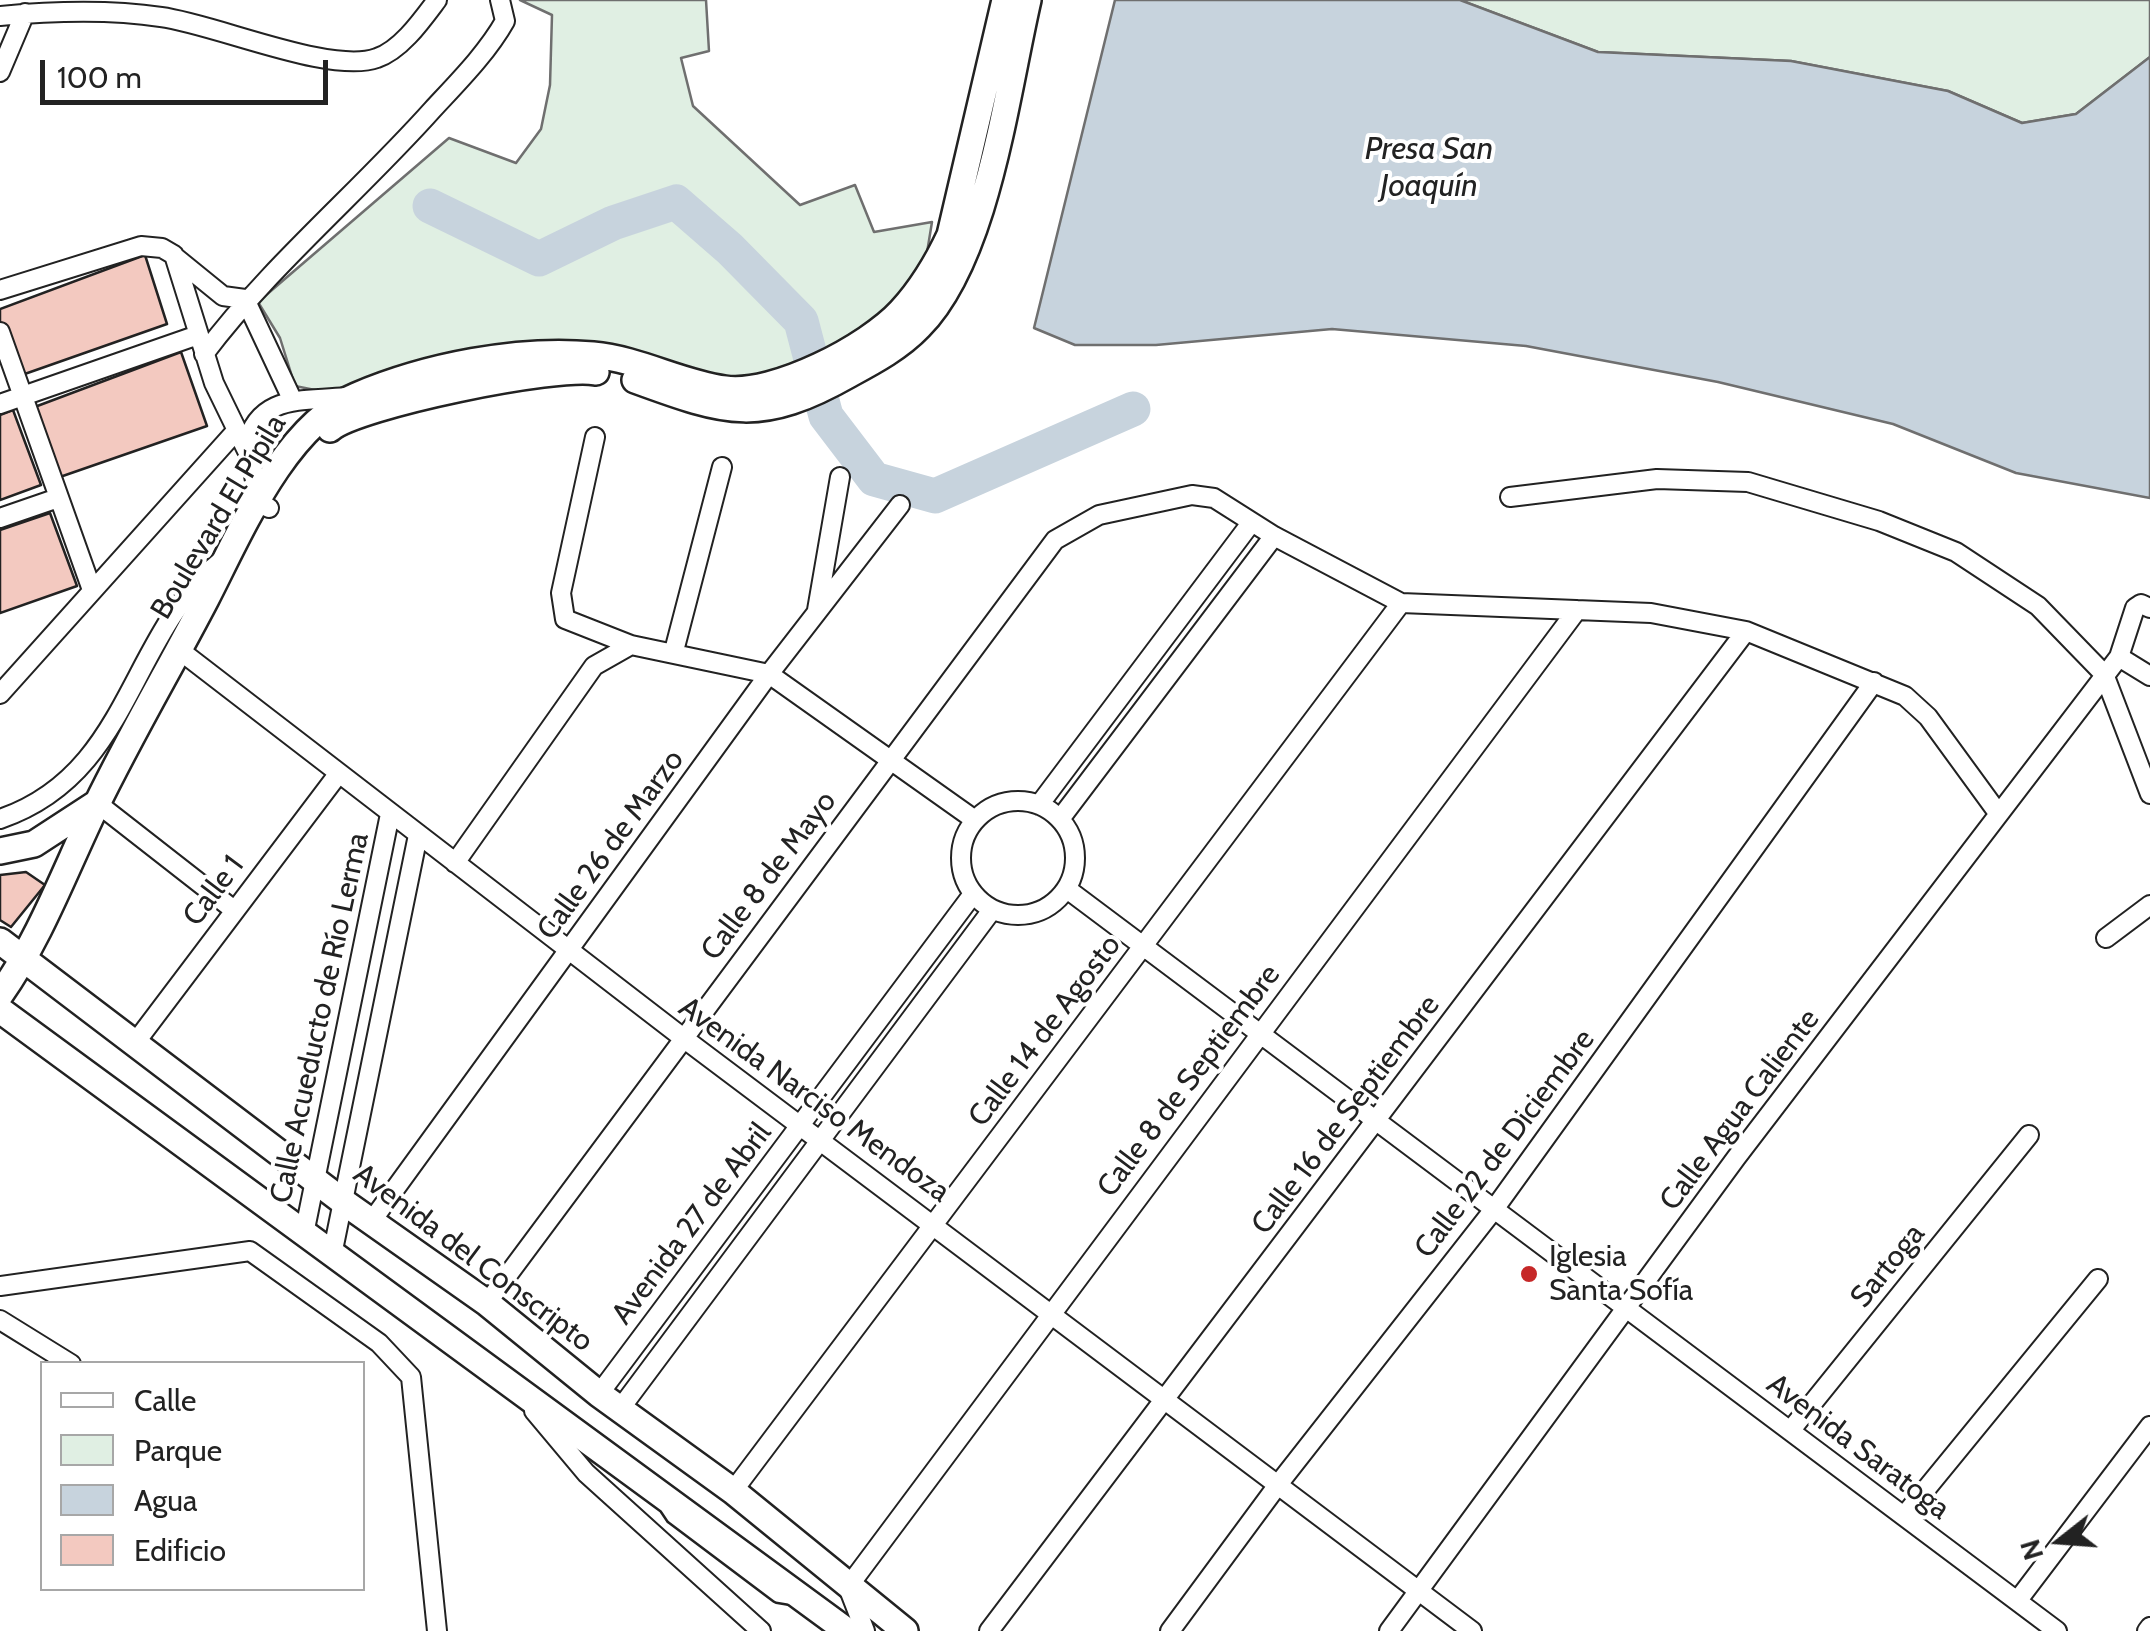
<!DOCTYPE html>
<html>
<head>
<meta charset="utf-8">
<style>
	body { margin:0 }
	#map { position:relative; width:2150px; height:1631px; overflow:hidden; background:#fff; font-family:Cabin,sans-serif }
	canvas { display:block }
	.legend { position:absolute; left:40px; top:1361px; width:325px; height:230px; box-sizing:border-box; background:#fff; border:2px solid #a7a7a7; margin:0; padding:12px 18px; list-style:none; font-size:30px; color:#222 }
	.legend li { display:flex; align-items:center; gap:20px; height:50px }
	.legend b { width:50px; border:2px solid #a7a7a7 }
	.north { position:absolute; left:2010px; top:1491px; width:100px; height:100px; -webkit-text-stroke:8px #fff; paint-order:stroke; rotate:253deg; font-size:28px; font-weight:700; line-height:40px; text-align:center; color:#222 }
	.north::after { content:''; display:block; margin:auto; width:35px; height:45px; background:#222; clip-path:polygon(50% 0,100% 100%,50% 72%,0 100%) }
	.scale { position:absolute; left:40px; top:60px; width:288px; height:45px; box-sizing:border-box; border:5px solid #222; border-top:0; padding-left:12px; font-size:30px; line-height:35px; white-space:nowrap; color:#222; -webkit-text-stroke:8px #fff; paint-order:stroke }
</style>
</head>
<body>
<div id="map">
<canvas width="2150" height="1631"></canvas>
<ul class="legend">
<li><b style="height:12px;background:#fff"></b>Calle</li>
<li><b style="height:28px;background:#e0efe3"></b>Parque</li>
<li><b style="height:28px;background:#c7d3dd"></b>Agua</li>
<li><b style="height:28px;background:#f3c9c0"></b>Edificio</li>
</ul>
<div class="north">N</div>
<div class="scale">100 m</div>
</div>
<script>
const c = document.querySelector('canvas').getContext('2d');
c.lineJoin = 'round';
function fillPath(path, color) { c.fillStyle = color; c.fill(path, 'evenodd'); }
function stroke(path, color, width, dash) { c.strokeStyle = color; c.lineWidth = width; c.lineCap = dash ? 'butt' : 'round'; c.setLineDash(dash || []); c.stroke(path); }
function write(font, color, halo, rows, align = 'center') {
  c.font = font + ' Cabin,sans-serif'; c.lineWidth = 8; c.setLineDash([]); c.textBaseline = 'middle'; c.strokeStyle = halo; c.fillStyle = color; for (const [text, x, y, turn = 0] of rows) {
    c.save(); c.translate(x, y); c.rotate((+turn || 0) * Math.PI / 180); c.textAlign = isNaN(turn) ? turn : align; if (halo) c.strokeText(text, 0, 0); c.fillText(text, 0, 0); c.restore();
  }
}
const green = new Path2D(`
	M520 0H706L709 51 681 58 693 106 800 205 855 185 874 232 932 222 924 271 872 329 746 384 652 363 330 393 295 386 280 338 258 302 449 138 516 163 541 129 550 85 552 15Z
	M1460 0H2150V57L2076 114 2022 123 1948 91 1791 61 1598 52Z`);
const water = new Path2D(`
	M1115 0H1460L1598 52 1791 61 1948 91 2022 123 2076 114 2150 57V498L2016 473 1893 424 1718 382 1526 346 1332 329 1156 345H1075L1034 328Z`);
const river = new Path2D(`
	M430 206 539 259 613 223 676 202 730 249 801 321 826 416 874 479 935 496 1133 409`);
const building = new Path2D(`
	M145 255 167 324 19 376 0 322V309Z
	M181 352 207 426 57 478 32 408Z
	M13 410 41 485 0 500V415Z
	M50 513 77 586 0 613V530Z
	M26 872 45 885 11 927 0 920V875Z`);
const lane = new Path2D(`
	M666 1509 672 1518 777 1597 789 1599`);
const street = new Path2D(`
	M0 16C53 11 108 9 161 17 215 24 331 75 377 58 401 50 422 20 437 0
	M0 72 25 13
	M175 257 223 296 245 299 292 399
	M0 290 141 246 162 248 174 255 214 383 251 459 259 503 269 508
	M0 332 92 590
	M204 354C271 265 358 193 433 109 458 82 487 53 505 21L500 0
	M0 404 198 335
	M595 437 561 593 565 619 631 645 769 674 975 820
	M246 446C259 393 303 402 346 397
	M1510 497 1657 479 1748 482 1879 521 1956 552 2038 606 2104 674 2150 794
	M0 518 58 498
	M817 610 840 477
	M178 649 682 1037 1472 1631
	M674 651 722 467
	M2119 657 2150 676
	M0 694 236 431
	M961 858a57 57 0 1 1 114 0a57 57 0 1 1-114 0Z
	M97 803 234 910
	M1039 805 1251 523
	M0 819C132 774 128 634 221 561
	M1060 819 1274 536
	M455 863 594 666 631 645
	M1067 889 2057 1631
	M2106 938 2150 905
	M135 1043 339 773
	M371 1222 769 674 900 505
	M304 1234 390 814
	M332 1255 418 835
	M0 1286 250 1251 379 1343 411 1377 437 1631
	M487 1303 1055 540 1099 515 1192 495 1214 498 1274 536 1401 603 1651 613 1746 631 1905 696 1928 717 1998 813
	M0 1320 71 1364
	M599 1394 973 894
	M620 1409 992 910
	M534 1411 586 1473 761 1631
	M1790 1431 2029 1135
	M733 1491 1401 603
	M1904 1516 2098 1279
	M2018 1600 2150 1426
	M865 1631 848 1587 1577 610
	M989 1631 1746 631
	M1170 1631 1280 1482 1495 1208 1874 682
	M1389 1631 1736 1158 2119 657 2135 608 2141 604 2150 608
	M2147 1631 2150 1627`);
const secondary = new Path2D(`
	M635 380C728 414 760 425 850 374 874 361 900 347 919 327 987 258 1006 95 1028 0
	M330 429C357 405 559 364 596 372
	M0 851 34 844 97 803
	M0 941 345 1203 487 1303 599 1394 733 1491 905 1631
	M0 995C41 937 65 870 96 806 130 736 170 668 206 599 240 533 285 425 356 396 426 366 518 348 593 355 639 359 680 383 725 389 774 396 868 347 901 311 922 288 937 263 950 235L1005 0
	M0 1010 847 1631`);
const markers = [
	[1529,1274,10,"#c62828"]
];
const streetNames = [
	["Boulevard El Pípila",219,517,-59],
	["Calle 26 de Marzo",611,845,-54],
	["Calle 8 de Mayo",769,876,-53],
	["Calle 1",214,891,-53],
	["Calle Acueducto de Río Lerma",320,1018,-78],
	["Calle 14 de Agosto",1045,1031,-53],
	["Calle 8 de Septiembre",1189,1081,-53],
	["Avenida Narciso Mendoza",814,1100,36],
	["Calle Agua Caliente",1740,1110,-53],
	["Calle 16 de Septiembre",1346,1115,-53],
	["Calle 22 de Diciembre",1505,1144,-53],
	["Avenida 27 de Abril",692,1224,-53],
	["Avenida del Conscripto",473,1258,37],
	["Sartoga",1888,1266,-51],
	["Avenida Saratoga",1858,1447,37]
];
const poiNames = [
	["Iglesia",1549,1257],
	["Santa Sofía",1549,1291]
];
const waterNames = [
	["Presa San",1429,150],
	["Joaquín",1429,187]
];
fillPath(green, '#e0efe3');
stroke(green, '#6f6f6f', 2.5);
fillPath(water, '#c7d3dd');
stroke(water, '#6f6f6f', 2.5);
stroke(river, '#c7d3dd', 35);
fillPath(building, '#f3c9c0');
stroke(building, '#222', 2.5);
stroke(lane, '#222', 14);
stroke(street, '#222', 22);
stroke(secondary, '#222', 30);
stroke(lane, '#fff', 9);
stroke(street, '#fff', 18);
stroke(secondary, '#fff', 25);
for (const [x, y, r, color] of markers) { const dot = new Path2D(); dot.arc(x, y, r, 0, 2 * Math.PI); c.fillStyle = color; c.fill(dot); stroke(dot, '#fff', 4); }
write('30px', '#222', '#fff', streetNames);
write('30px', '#222', '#fff', poiNames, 'left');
write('italic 32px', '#222', '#fff', waterNames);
</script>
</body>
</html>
